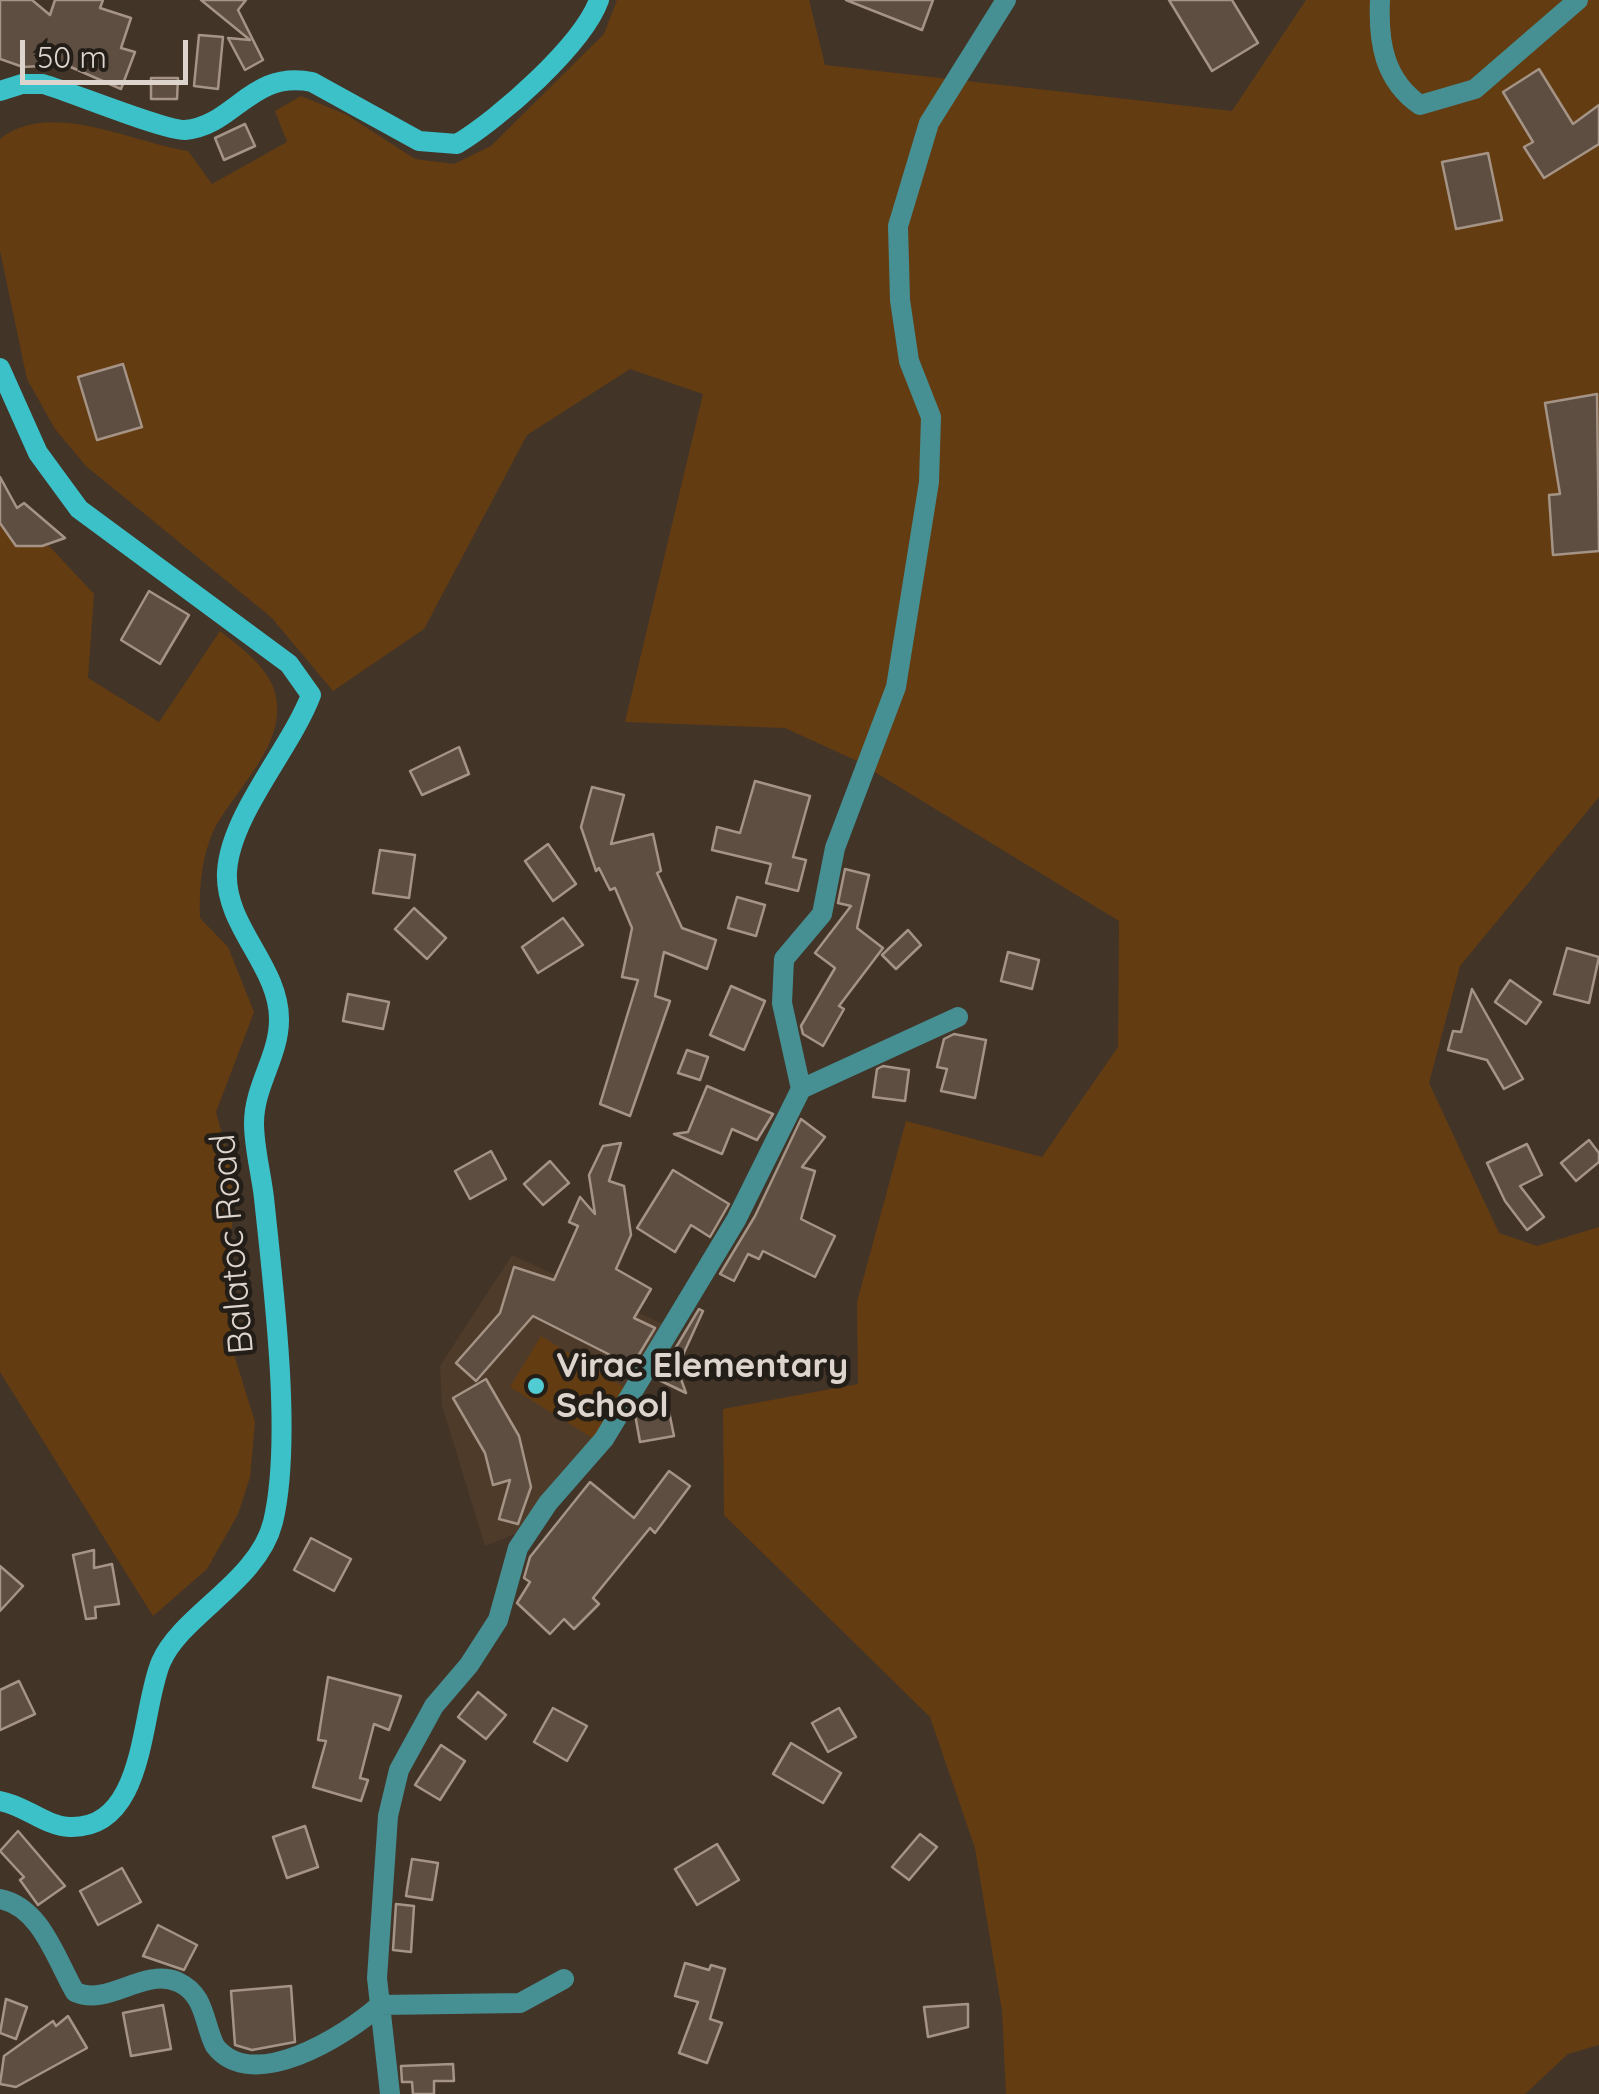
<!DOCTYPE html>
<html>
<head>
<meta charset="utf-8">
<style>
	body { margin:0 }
	#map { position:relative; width:1599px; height:2094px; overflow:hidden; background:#433428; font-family:Quicksand,sans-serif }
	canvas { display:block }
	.scale { position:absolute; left:20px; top:40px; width:168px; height:45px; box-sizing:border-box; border:5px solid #ddd4cd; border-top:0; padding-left:12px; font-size:30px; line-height:35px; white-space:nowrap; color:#ddd4cd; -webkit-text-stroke:8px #241e18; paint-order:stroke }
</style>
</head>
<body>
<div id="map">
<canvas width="1599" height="2094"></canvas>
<div class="scale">50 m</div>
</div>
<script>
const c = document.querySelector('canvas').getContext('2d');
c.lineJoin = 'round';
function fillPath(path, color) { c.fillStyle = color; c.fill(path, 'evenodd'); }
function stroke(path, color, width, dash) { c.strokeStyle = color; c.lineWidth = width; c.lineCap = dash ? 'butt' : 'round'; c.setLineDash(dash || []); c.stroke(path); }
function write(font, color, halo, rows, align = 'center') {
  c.font = font + ' Quicksand,sans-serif'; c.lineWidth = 9; c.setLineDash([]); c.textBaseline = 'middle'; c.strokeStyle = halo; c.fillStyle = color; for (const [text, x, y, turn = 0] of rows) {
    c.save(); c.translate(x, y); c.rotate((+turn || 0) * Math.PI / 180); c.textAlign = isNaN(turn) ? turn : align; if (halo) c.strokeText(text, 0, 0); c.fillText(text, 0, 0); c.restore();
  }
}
const built = new Path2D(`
	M512 1255 663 1324 594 1446 520 1532 485 1546 442 1405 440 1366Z`);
const green = new Path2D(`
	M617 0H809L825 65 1232 111 1306 0H1599V797L1460 966 1429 1083 1499 1233 1537 1246 1599 1227V2045L1568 2054 1525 2094H1006L1002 2011 975 1848 930 1717 724 1515 723 1409 858 1384 857 1302 906 1121 1042 1157 1118 1047 1119 921 855 760 785 728 625 722 703 394 630 369 527 435 424 629 333 691 272 618 86 466 55 429 27 379 0 251V139C49 99 131 142 188 151L212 184 287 142 275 111 301 96 347 115 415 159 454 164 491 146 604 34Z
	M0 486 22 517 94 594 88 678 159 722 220 631C240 647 263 663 273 687 294 740 232 791 212 834 201 861 199 890 200 918L228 947 254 1012 216 1112 236 1187 228 1264 232 1348 255 1422 250 1477 238 1514 207 1569 153 1616 0 1372Z
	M541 1336 625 1388 594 1439 510 1387Z`);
const building = new Path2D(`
	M0 0H32L50 15 55 0H103L100 8 131 18 121 48 135 52 121 89 41 54 42 66 23 67 0 59Z
	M201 0H246L238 10 263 60 245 70 228 38 250 40Z
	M846 0H933L922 30Z
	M1169 0H1232L1258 43 1212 71Z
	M199 35 223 37 218 89 194 86Z
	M1539 69 1573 124 1599 105V144L1544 178 1524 147 1533 142 1503 92Z
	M151 78H178L177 99H151Z
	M245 124 255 146 224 160 215 138Z
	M1488 153 1502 220 1456 229 1442 162Z
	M123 364 142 427 97 440 78 377Z
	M1597 394 1599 551 1553 555 1549 495 1560 494 1545 403Z
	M0 477 17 508 24 503 65 538 42 546H16L0 523Z
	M149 591 189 615 160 664 121 640Z
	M459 747 469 774 422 795 410 771Z
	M755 781 810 796 793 857 806 860 798 891 766 883 771 864 712 850 717 827 740 833Z
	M592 787 624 795 611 844 653 834 661 871 657 873 682 928 716 940 707 969 664 952 655 996 670 1001 630 1116 600 1104 638 980 622 977 632 928 615 888 610 890 599 868 596 871 581 827Z
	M548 844 576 884 553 901 525 861Z
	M380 850 415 855 409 898 373 893Z
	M845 869 869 875 857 928 883 948 839 1006 844 1009 823 1046 803 1034 801 1026 835 968 815 953 851 906 838 903Z
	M737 897 765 905 756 936 728 928Z
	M414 908 446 938 427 959 395 929Z
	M563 918 583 945 538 973 522 947Z
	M908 930 921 945 896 969 882 955Z
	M1567 948 1599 957 1589 1003 1554 994Z
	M1008 952 1039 960 1032 989 1001 981Z
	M1510 980 1541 1002 1526 1024 1495 1002Z
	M731 986 765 1001 744 1050 710 1035Z
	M1472 989 1523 1079 1504 1089 1487 1060 1448 1050 1453 1031 1461 1032Z
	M348 994 389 1002 383 1029 343 1021Z
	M954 1034 986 1040 975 1098 941 1091 947 1069 937 1067 944 1039Z
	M687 1050 708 1057 700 1080 678 1073Z
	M883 1066 909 1070 905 1101 873 1097 877 1069Z
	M707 1086 773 1114 757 1140 732 1129 722 1154 674 1134 688 1132Z
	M801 1119 825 1137 802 1167 815 1171 801 1219 835 1236 815 1277 763 1251 759 1259 748 1254 734 1281 720 1274 755 1216Z
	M1589 1140 1599 1153V1162L1576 1181 1561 1163Z
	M621 1143 609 1181 624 1186 631 1235 616 1269 651 1289 634 1318 655 1328 632 1366 533 1316 476 1381 456 1363 500 1313 514 1267 554 1280 578 1226 569 1222 580 1197 595 1214 589 1175 603 1146Z
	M1527 1144 1542 1175 1520 1186 1544 1217 1527 1230 1505 1201 1487 1163Z
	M491 1151 506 1179 470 1199 455 1171Z
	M550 1161 569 1183 543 1205 524 1184Z
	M673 1170 729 1204 710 1237 691 1225 675 1252 637 1228Z
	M699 1309 703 1311 677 1368 686 1393 657 1379Z
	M486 1379 519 1436 531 1487 518 1524 499 1519 510 1480 493 1485 485 1453 453 1398Z
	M666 1397 674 1436 640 1442 635 1414 643 1402Z
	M669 1471 690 1486 655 1533 650 1528 593 1598 599 1604 574 1629 564 1619 550 1634 517 1603 530 1582 524 1578 530 1557 590 1482 634 1518Z
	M311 1538 351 1559 334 1591 294 1570Z
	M94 1550V1568L112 1564 119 1604 95 1607 96 1618 86 1619 73 1555Z
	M0 1566 23 1586 0 1611Z
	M328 1677 401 1696 389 1730 374 1724 360 1778 368 1780 361 1801 313 1787 326 1741 318 1740Z
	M19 1681 35 1714 0 1730V1690Z
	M478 1692 506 1715 486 1739 458 1717Z
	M553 1708 587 1726 567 1761 534 1742Z
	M839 1708 856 1737 828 1752 812 1723Z
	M791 1743 841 1773 823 1803 773 1774Z
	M441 1745 465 1761 440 1800 415 1785Z
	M305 1826 318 1867 287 1878 273 1837Z
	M18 1831 65 1886 38 1905 20 1880 24 1877 0 1851Z
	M920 1834 937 1847 909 1880 892 1867Z
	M717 1844 739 1880 697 1905 675 1869Z
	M412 1859 438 1863 432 1900 406 1896Z
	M122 1868 141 1902 98 1925 80 1891Z
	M396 1904 414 1906 411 1952 393 1950Z
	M158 1925 197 1945 184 1970 143 1956Z
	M685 1963 709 1970 711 1965 725 1969 710 2019 722 2023 707 2063 679 2053 698 2002 675 1996Z
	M291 1986 295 2042 252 2050 235 2045 231 1991Z
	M6 1999 27 2007 16 2039 0 2033Z
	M968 2004V2027L928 2037 924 2007Z
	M163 2005 171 2049 131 2056 123 2013Z
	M68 2016 87 2048 16 2087 0 2084 4 2056 53 2021 56 2026Z
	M453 2064 454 2081H434V2094H413L412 2082H402L401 2066Z`);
const street = new Path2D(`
	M1380 0C1378 42 1384 80 1420 105L1475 89 1578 0
	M801 1089 958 1017
	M0 1899C41 1907 56 1959 75 1992 109 2007 143 1967 178 1982 206 1995 203 2022 215 2046 252 2094 344 2037 380 2005L520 2003 564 1979
	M390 2094 377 1978 388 1816 399 1770 434 1706 469 1665 498 1620 518 1548 548 1503 604 1439 630 1396 736 1220 801 1089 782 1003 784 959 822 914 835 848 896 687 929 482 931 417 909 361 900 300 898 226 929 123 1006 0`);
const secondary = new Path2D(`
	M0 91 22 84H43C71 92 165 131 185 130 236 125 250 70 312 82L419 141 457 144C499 119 583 45 599 0
	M0 368 38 453 79 509 289 664 311 695C290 750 230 815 227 872 224 926 280 967 279 1020 279 1056 254 1086 254 1123 254 1148 261 1172 264 1198 273 1285 293 1439 273 1522 258 1582 182 1614 161 1662 140 1711 147 1829 70 1827 44 1826 25 1805 0 1801`);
const markers = [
	[536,1386,10,"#51ccd3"]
];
const streetNames = [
	["Balatoc Road",233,1244,-95]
];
const poiNames = [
	["Virac Elementary",556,1366],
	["School",556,1406]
];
fillPath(built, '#4e3b2a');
fillPath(green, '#643c12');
fillPath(building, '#5d4e41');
stroke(building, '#a59486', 2.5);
stroke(street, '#469094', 20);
stroke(secondary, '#3cc1c8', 20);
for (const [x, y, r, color] of markers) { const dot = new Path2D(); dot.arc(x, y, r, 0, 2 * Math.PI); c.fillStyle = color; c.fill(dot); stroke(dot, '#241e18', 4); }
write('35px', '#ddd4cd', '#241e18', streetNames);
write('bold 35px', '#ddd4cd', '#241e18', poiNames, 'left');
</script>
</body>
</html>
